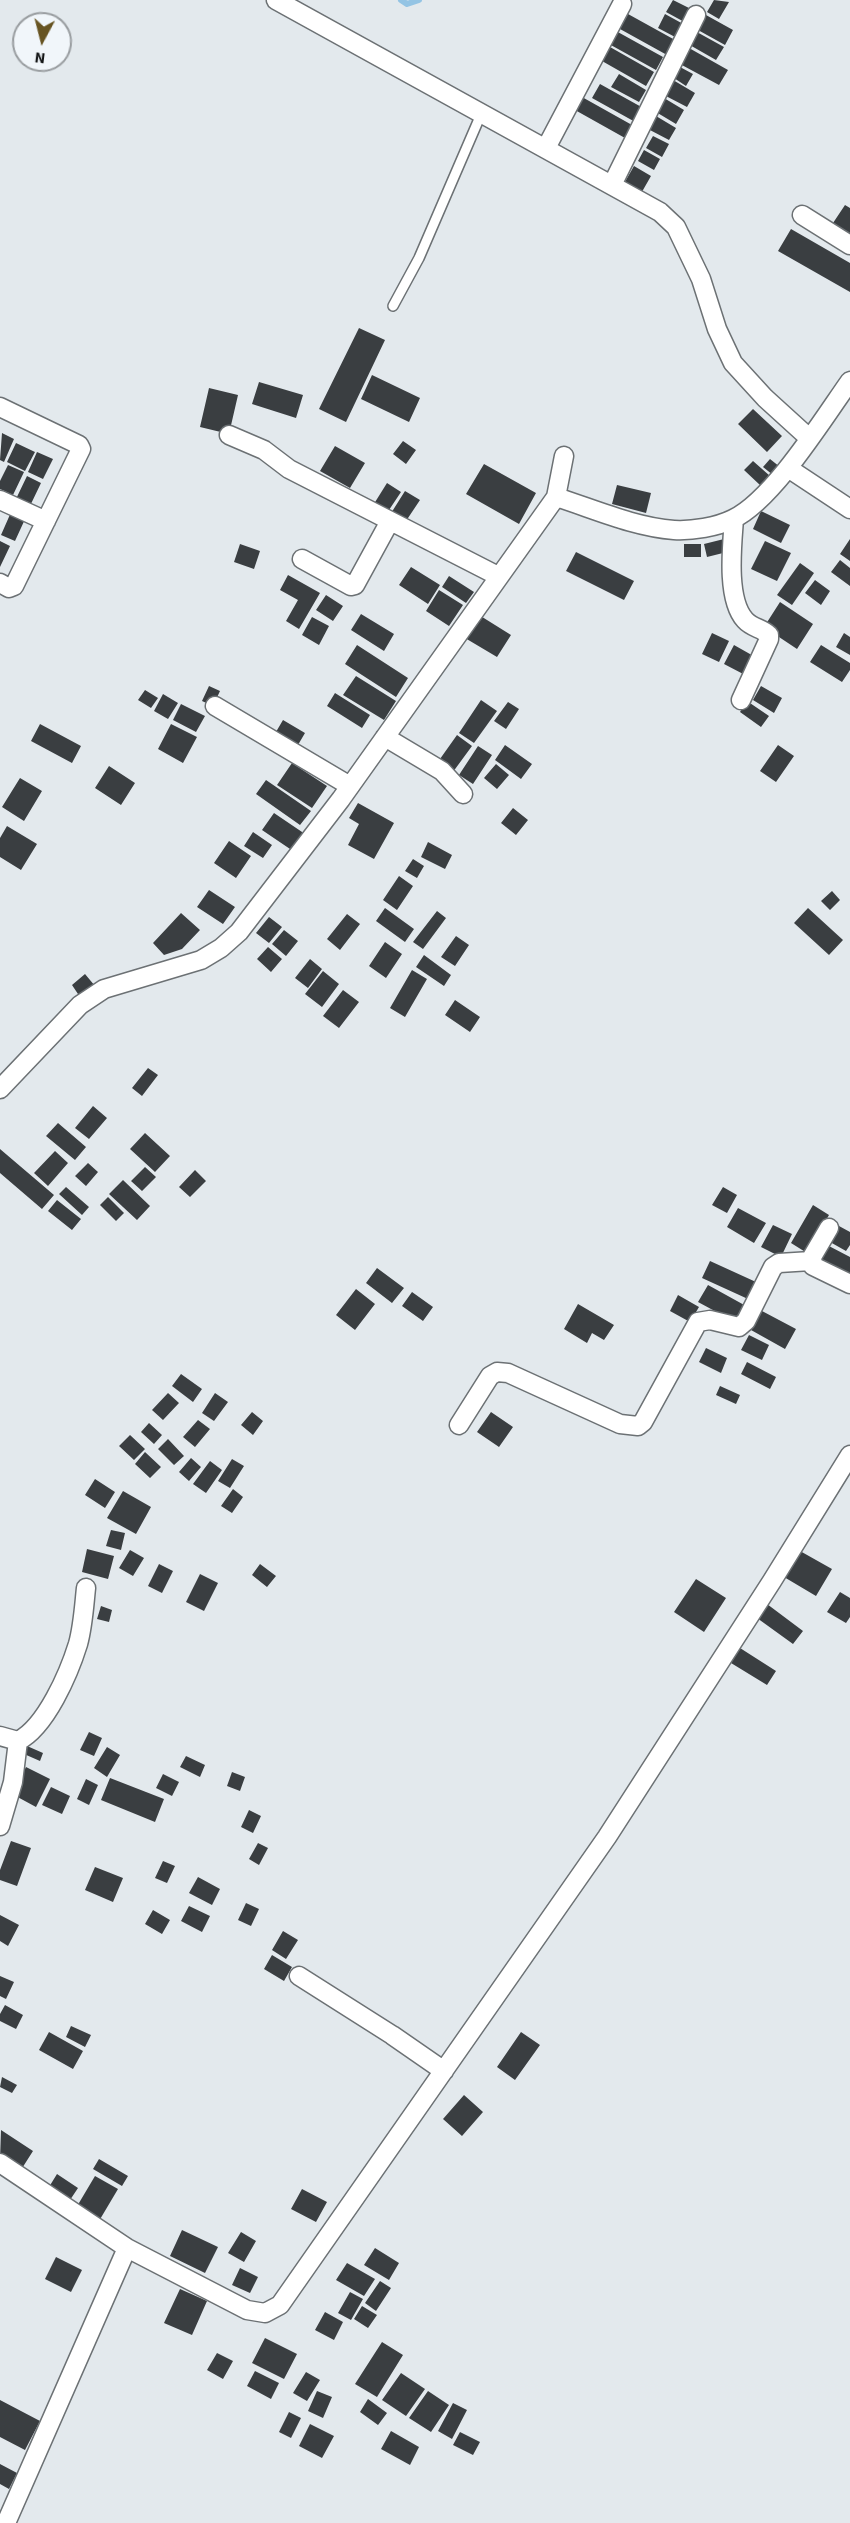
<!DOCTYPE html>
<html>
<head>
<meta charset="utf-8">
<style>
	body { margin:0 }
	#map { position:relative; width:850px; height:2523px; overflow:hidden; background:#e3e9ed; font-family:"Source Sans 3",sans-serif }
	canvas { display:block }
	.north { position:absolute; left:12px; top:12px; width:60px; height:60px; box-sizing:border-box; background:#f1f6fa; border:2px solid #999da0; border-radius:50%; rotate:187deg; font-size:16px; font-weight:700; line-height:24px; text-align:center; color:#151718 }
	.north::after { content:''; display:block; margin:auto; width:21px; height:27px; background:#675422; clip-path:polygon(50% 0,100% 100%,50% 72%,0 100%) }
</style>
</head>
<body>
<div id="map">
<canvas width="850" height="2523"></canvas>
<div class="north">N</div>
</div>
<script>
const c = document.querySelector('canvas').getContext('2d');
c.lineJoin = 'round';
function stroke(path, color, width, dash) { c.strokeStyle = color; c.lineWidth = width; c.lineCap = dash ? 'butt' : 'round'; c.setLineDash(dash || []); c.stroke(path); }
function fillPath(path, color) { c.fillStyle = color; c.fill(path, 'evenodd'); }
const stream = new Path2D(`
	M401 0 407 4 419 0`);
const building = new Path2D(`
	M673 0 695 11 688 24 666 12Z
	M714 0 729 2 719 19 707 12Z
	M628 14 675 40 667 55 620 29Z
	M665 14 685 25 677 38 658 28Z
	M706 15 733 30 725 45 698 30Z
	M616 31 663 57 656 70 609 44Z
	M695 31 724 47 716 60 688 44Z
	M610 47 654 72 646 86 602 61Z
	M689 48 728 70 719 85 680 64Z
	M680 67 693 74 686 86 674 78Z
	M619 74 646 90 639 102 611 87Z
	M673 80 695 93 687 107 664 95Z
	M600 84 645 109 637 123 592 98Z
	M582 97 632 125 625 138 575 110Z
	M664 98 684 110 676 124 656 112Z
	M656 116 676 128 669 140 648 129Z
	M653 136 669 144 662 157 646 148Z
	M644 150 660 159 654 170 638 161Z
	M634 166 651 176 639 197 622 187Z
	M845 205 850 208V242L829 229Z
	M791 229 850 263V292L778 251Z
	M359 328 385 340 346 422 319 409Z
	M372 375 420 398 409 422 361 399Z
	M259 382 303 395 296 418 252 404Z
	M209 388 238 395 229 434 200 427Z
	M753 409 782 436 767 452 738 424Z
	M2 433 14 439 4 462 0 460Z
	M403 441 416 450 406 464 393 454Z
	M16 443 35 452 25 471 7 462Z
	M335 446 365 463 350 488 320 471Z
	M37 452 53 459 43 479 28 472Z
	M770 459 780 467 773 475 763 467Z
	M753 461 770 476 761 486 744 470Z
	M484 464 536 493 519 524 466 494Z
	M8 465 24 472 13 495 0 489V481Z
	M27 476 41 483 29 508 15 501Z
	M387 483 401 492 385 516 372 507Z
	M617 485 651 493 646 513 612 504Z
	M405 491 420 500 402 527 388 518Z
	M12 510 26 517 15 541 1 535Z
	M761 511 790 525 781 543 753 529Z
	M724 539 727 552 707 557 704 544Z
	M850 539V561L840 554Z
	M0 541 10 546 0 567Z
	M765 541 791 553 777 581 751 569Z
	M240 544 260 551 254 569 234 562Z
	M684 544H701V557H684Z
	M576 552 634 581 624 600 566 571Z
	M840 560 850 568V586L831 572Z
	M800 563 814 573 792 605 777 595Z
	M411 567 440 585 428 604 399 585Z
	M288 575 320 593 299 629 286 621 298 600 280 590Z
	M449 576 474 592 466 603 442 587Z
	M815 580 830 591 821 605 805 593Z
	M439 590 463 605 449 626 426 611Z
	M326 595 343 606 333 621 316 610Z
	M780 602 813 624 797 649 764 627Z
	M361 614 394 634 384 651 351 630Z
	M479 615 511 635 497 657 465 638Z
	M312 617 329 626 319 645 302 635Z
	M712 633 729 641 719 662 702 654Z
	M844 633 850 637V655L836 647Z
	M357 645 408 678 396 697 345 664Z
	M734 645 757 658 747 676 724 664Z
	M821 645 850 663V670L842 682 810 662Z
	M356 676 396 701 384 720 343 695Z
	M209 686 220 691 213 706 202 701Z
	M761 686 782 698 774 713 753 700Z
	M145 690 158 698 151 708 138 700Z
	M335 693 370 715 362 728 327 706Z
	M163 694 178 703 168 719 154 711Z
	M481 700 497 711 474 743 459 733Z
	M747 701 769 716 761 727 740 712Z
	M508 702 519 709 506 729 494 721Z
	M181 704 205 716 196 732 173 720Z
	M283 720 305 733 295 750 273 737Z
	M40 724 81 746 72 763 31 741Z
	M171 724 197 737 183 763 158 749Z
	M457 735 472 746 450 776 435 766Z
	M505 745 532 764 521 779 495 760Z
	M778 745 794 756 776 782 760 771Z
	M478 746 492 755 473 784 459 775Z
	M292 763 327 786 312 808 277 785Z
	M496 764 509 775 497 789 484 778Z
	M109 766 135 783 121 805 95 788Z
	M20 778 42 791 24 821 2 807Z
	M266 780 311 811 300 825 256 794Z
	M358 803 394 823 374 859 348 845 359 824 349 818Z
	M513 808 528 820 516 835 501 823Z
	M274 813 305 834 293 851 262 830Z
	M7 826 37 844 21 870 0 857V838Z
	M253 832 272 845 263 858 244 846Z
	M229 841 251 856 236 878 214 863Z
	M428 842 452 855 445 869 421 857Z
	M413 859 424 866 417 878 405 871Z
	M399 876 413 886 397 910 383 900Z
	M209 890 235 907 223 924 197 907Z
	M832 891 840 900 830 910 821 901Z
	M385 908 414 929 405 942 376 921Z
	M808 908 843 940 829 955 794 923Z
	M437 911 446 918 423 949 413 942Z
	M181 913 200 930 182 949 164 955 153 943Z
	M347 914 360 924 340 950 327 939Z
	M269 917 282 927 269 943 256 933Z
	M284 930 298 941 286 956 272 944Z
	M456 936 469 945 455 966 441 957Z
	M385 942 402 954 386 978 369 966Z
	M268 947 282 959 271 972 257 959Z
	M424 955 451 975 444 986 416 967Z
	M310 959 322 969 308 988 295 978Z
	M412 970 427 979 405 1017 390 1008Z
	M323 971 339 984 322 1007 305 994Z
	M85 974 95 986 80 997 72 985Z
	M343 990 359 1002 339 1028 323 1016Z
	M455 1000 480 1017 470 1032 445 1015Z
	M148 1068 158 1075 142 1096 132 1088Z
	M93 1106 107 1118 89 1139 75 1128Z
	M58 1123 86 1147 75 1160 46 1136Z
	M145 1133 170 1156 155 1172 130 1149Z
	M0 1149 54 1195 42 1209 0 1173Z
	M55 1151 68 1163 48 1186 34 1173Z
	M88 1163 98 1172 86 1186 75 1176Z
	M145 1167 156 1177 142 1191 131 1181Z
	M195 1170 206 1181 190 1197 179 1187Z
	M123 1180 150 1206 137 1220 109 1194Z
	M66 1187 89 1207 82 1215 59 1194Z
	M723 1187 737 1195 727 1213 712 1205Z
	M108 1197 124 1213 116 1221 100 1205Z
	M57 1200 81 1219 72 1230 48 1211Z
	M813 1205 829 1215 807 1253 791 1243Z
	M738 1208 766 1223 754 1243 727 1227Z
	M773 1225 792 1234 781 1257 761 1247Z
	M839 1226 850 1232V1245L846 1251 830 1242Z
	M827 1245 850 1257V1281L817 1263Z
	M710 1261 756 1282 748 1299 702 1278Z
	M377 1268 404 1288 392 1303 366 1283Z
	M708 1285 746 1306 737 1323 698 1302Z
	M356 1289 375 1304 355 1330 336 1315Z
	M412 1292 433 1307 423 1321 402 1306Z
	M678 1295 699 1307 690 1322 670 1311Z
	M578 1304 614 1325 604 1340 592 1333 587 1343 564 1329Z
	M762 1311 796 1329 785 1349 751 1330Z
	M749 1335 769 1345 762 1360 741 1350Z
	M706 1348 727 1358 721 1373 699 1362Z
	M747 1362 776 1377 770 1389 741 1374Z
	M181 1374 202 1389 193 1402 172 1386Z
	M720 1386 740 1395 736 1404 716 1395Z
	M168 1393 179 1403 163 1420 152 1410Z
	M215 1393 228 1402 214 1421 202 1413Z
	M252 1412 263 1421 253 1435 241 1425Z
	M491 1412 513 1427 499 1447 477 1432Z
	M198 1420 210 1429 195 1447 183 1437Z
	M149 1423 162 1435 154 1444 141 1432Z
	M130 1435 145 1449 134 1460 119 1446Z
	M168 1439 184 1456 174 1465 158 1449Z
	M145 1452 161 1467 150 1478 135 1464Z
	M191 1458 201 1467 189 1481 179 1472Z
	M232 1459 244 1466 230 1488 218 1481Z
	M210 1461 222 1470 206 1493 193 1484Z
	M95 1479 115 1492 105 1508 85 1495Z
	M233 1489 243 1497 232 1513 221 1506Z
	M123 1491 151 1507 136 1534 107 1518Z
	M111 1530 125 1533 121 1550 106 1546Z
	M87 1549 114 1556 108 1579 82 1572Z
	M130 1550 144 1558 133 1576 119 1568Z
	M800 1551 832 1569 816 1596 784 1577Z
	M159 1564 173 1571 162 1593 148 1586Z
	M260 1564 276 1576 267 1587 252 1575Z
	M200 1574 218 1583 204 1611 186 1602Z
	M696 1579 726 1598 704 1632 674 1612Z
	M840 1592 850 1598V1617L846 1623 827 1612Z
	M767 1604 803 1631 793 1644 757 1618Z
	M101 1606 112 1610 109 1622 97 1619Z
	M740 1648 776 1671 767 1685 731 1663Z
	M89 1732 102 1738 94 1756 80 1750Z
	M27 1746 43 1753 40 1761 24 1754Z
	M107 1747 120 1755 107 1777 94 1768Z
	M186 1756 205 1765 200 1777 180 1767Z
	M26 1767 50 1779 36 1807 12 1794Z
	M232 1772 245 1777 240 1791 227 1786Z
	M163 1774 179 1782 172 1796 156 1788Z
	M110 1778 164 1799 155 1822 101 1800Z
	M86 1779 98 1785 89 1805 77 1799Z
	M51 1787 70 1796 62 1814 42 1805Z
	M249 1810 261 1816 253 1833 241 1827Z
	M11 1841 31 1848 17 1886 0 1880V1870Z
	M258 1843 268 1848 259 1865 249 1859Z
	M163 1861 175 1866 167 1883 155 1878Z
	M95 1867 123 1878 113 1902 85 1890Z
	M198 1877 220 1889 212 1905 189 1893Z
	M246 1903 259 1909 251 1926 238 1920Z
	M189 1906 210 1916 202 1932 181 1921Z
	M153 1910 170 1920 162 1934 145 1924Z
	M0 1915 19 1925 8 1946 0 1941Z
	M283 1931 298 1940 286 1959 272 1950Z
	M272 1955 292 1967 284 1981 264 1969Z
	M0 1976 14 1982 6 1999 0 1996Z
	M5 2005 23 2015 16 2029 0 2021V2014Z
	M71 2026 91 2035 85 2047 66 2037Z
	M49 2032 83 2051 73 2069 39 2050Z
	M521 2032 540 2045 515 2080 497 2067Z
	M2 2077 17 2085 12 2093 0 2087Z
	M464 2095 483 2112 462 2136 443 2119Z
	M1 2130 33 2151 19 2173 0 2160Z
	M99 2159 128 2176 122 2186 93 2169Z
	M57 2174 78 2188 70 2200 49 2187Z
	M95 2176 118 2189 99 2221 76 2208Z
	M302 2189 327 2202 316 2222 291 2209Z
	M182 2230 218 2247 205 2273 170 2256Z
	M241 2232 256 2241 244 2262 228 2253Z
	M375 2248 399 2263 389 2280 364 2265Z
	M56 2257 82 2270 71 2292 45 2279Z
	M347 2263 375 2279 364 2296 336 2280Z
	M240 2268 258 2277 250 2293 232 2285Z
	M380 2281 391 2288 376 2311 365 2303Z
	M180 2289 207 2301 192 2335 164 2323Z
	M350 2292 363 2299 351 2320 338 2313Z
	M362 2306 377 2315 368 2328 354 2319Z
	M325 2312 343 2322 334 2340 315 2330Z
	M265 2338 297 2354 284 2379 252 2363Z
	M382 2342 403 2355 377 2397 355 2384Z
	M217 2353 233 2361 223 2379 207 2370Z
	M255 2371 279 2383 271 2399 247 2386Z
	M306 2372 320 2380 307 2401 293 2393Z
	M401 2373 425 2389 406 2416 382 2400Z
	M317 2391 332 2397 323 2418 308 2411Z
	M428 2391 449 2405 431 2432 409 2418Z
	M368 2399 387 2413 378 2425 360 2412Z
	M0 2400 40 2421 25 2450 0 2437Z
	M453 2403 467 2410 452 2439 438 2431Z
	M289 2412 301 2418 291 2438 279 2432Z
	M310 2424 334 2436 322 2458 299 2446Z
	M391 2431 419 2447 410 2465 381 2449Z
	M460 2432 480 2442 473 2455 453 2445Z
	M0 2464 17 2473 9 2489 0 2484Z`);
const lane = new Path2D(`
	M393 306 419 258 482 112`);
const street = new Path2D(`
	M276 0 660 212 676 227 701 279 717 329 733 363 765 398 809 438
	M546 148 622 4
	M612 185 696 15
	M802 215 850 245
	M0 407 79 445 81 449 14 586 9 588 0 583
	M229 435 264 450 289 469 498 576
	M788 468 850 509
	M556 497C594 509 634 527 674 530 692 531 717 527 733 519 773 500 823 419 850 381
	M0 500 46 521
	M734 519C732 546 726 599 745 620 752 628 762 628 769 635V639L741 700
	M302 559 351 586 355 585 390 521
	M215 706 350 786
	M385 737 442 771 463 794
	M0 1089 80 1005 104 989 201 960 221 948 239 932 341 799 556 497 564 456
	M829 1228 812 1257 813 1266 850 1284
	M459 1425 490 1376 497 1372 508 1373 620 1424 638 1426 643 1422 698 1322 710 1320 739 1327 746 1321 773 1267 779 1263 811 1261
	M0 1736 18 1741C46 1727 69 1673 78 1644 83 1626 84 1607 86 1588
	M0 1826 13 1782 18 1741
	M299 1976 392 2035 444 2071
	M0 2163 127 2248 247 2310 265 2313 280 2305 607 1837 772 1581 850 1455
	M6 2523 127 2248`);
stroke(stream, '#94c4e4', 6);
fillPath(building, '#3a3e41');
stroke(lane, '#6c7174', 12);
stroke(street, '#6c7174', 21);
stroke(lane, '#fff', 9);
stroke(street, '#fff', 18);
</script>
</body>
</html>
